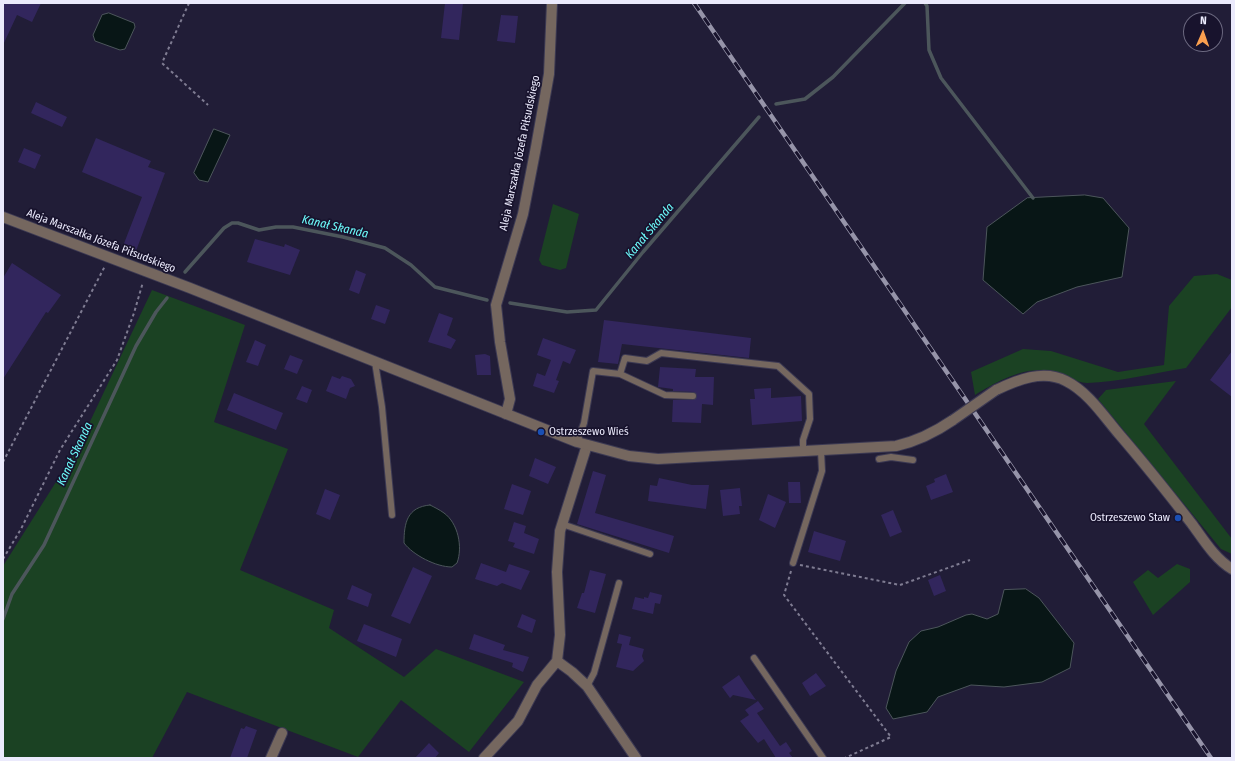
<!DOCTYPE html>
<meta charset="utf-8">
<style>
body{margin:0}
#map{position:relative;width:1235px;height:761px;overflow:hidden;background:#211d37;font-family:"Fira Sans Condensed",sans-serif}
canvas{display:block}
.frame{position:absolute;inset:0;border:4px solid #ebeafc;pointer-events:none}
.north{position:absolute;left:1183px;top:12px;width:40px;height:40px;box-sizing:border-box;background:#18132d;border:1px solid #6c6980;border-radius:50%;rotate:2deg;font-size:11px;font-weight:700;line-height:16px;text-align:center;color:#ebeafc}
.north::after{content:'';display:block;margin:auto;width:14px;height:18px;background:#fa9f4f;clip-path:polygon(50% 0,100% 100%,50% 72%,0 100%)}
</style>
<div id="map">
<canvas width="1235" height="761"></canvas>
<div class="frame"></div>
<div class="north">N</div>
</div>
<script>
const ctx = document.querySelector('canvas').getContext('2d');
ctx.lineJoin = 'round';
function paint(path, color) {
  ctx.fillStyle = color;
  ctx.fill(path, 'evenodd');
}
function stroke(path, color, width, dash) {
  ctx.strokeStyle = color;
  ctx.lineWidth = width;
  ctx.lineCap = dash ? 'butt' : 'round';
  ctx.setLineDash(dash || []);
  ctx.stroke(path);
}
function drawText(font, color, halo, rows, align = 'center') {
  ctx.font = font + ' "Fira Sans Condensed",sans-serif';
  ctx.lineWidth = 3.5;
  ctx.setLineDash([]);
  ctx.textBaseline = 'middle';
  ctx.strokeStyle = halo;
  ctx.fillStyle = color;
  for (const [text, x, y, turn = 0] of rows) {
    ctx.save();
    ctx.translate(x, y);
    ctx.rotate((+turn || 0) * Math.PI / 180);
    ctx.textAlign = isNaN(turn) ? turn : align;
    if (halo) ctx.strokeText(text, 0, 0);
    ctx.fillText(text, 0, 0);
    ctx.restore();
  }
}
paint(new Path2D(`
 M553,204L579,214L566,268L560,270L542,265L539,260Z
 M1217,274L1232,280V307L1186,368C1155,373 1118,382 1087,383C1076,383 1063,374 1052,372C1025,365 997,382 975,395L971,372L1023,349L1051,351L1118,372L1164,365L1169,306L1194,276Z
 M152,290L245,325L214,422L288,449L240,570L334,610L329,628L404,677L436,649L524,682L469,752L401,700L358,757L187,692L152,758H3V566L78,447Z
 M1176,381L1144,424L1232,539V554L1221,549L1098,399L1106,390Z
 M1177,564L1190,569V582L1153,615L1133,582L1148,570L1158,578Z`), '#1b4223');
const water = new Path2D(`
 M109,13L134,23L135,27L125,49L120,50L95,41L93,35L102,15Z
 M214,129L230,135L208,182L199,180L194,173Z
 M1085,195L1103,198L1129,228L1122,277L1077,287L1037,302L1023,314L983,280L987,227L1027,198Z
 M430,505C434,507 440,510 444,513C458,523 463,547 457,563L452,567C436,567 413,555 404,543C404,523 407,507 430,505Z
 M1026,589L1039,598L1074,643L1070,668L1042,682L1004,687L971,685L938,697L927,712L893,719L886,708L896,671L909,642L921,631L938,627L966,615L972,614L987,619L998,614L1004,590Z`);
paint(water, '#081616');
stroke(water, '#4c565b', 1);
stroke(new Path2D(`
 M925,3L927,6L929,50L941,78L1033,198
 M776,104L805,99L833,77L905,3
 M185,272L224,228L232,223H238L259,230L276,227H293L343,237L385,248L411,265L435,287L487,300
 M510,303L567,312L596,310L643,252L759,117
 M3,619L12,594L44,545L136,346L156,312L167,298`), '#4c565b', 3.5);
paint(new Path2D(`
 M3,3H41L32,22L17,15L3,45Z
 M445,3H463L459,40L441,38Z
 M501,15L518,16L515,43L497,41Z
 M36,102L67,117L62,127L31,113Z
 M96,138L151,161L148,167L165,173L136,251L123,246L142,197L82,172Z
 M24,148L41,155L35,169L18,162Z
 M255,239L284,247L285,244L300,250L290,275L247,262Z
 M12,263L61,295L48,313L46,312L3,379V278Z
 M356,270L366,274L359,294L349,290Z
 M376,305L390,310L385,324L371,319Z
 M439,313L453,318L447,335L456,340L451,349L428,342Z
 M604,320L751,338L749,358L622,344L618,364L598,362Z
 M543,338L576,350L570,364L563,361L556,380L559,381L554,393L533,386L537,373L545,376L551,360L537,355Z
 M255,340L266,345L258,366L246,362Z
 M1232,351V397L1210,380Z
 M485,354L490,356L491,375H477L475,355Z
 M290,355L303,360L297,374L284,369Z
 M660,367L696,369L695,377H714L713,405L702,404L701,423L672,422L673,400H693L697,396L694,392L673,391V389L658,387Z
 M332,376L340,379L342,376L351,379L355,386L350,388L346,399L326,391Z
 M302,386L312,390L307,403L296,399Z
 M771,388V398L801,396L802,421L752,425L750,399H755L754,389Z
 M234,393L283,413L276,430L227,410Z
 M535,458L556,467L548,484L529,476Z
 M593,471L606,475L595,513L674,536L669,553L577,524Z
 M946,474L953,492L931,500L926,486L935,482L934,479Z
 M659,478L692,485H709L706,509L648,501L650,485L657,486Z
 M788,482H800L801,503H789Z
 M512,484L531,491L523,515L504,509Z
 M740,488L742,506H739L740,514L723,516L720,490Z
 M325,489L340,495L330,520L316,514Z
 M768,494L786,502L775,528L759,520Z
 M893,510L902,532L890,537L881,515Z
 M514,522L526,526L524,533L539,539L534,554L513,547L515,543L508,541Z
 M814,531L846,541L840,561L808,552Z
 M481,563L506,572L509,564L530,571L521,590L502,583L497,586L475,579Z
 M413,567L432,576L410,624L391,616Z
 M590,570L606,574L595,613L577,608L582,593H584Z
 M940,575L946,591L934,596L928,580Z
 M352,585L372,594L368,607L347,599Z
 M650,592L662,595L660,604L655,603L653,614L632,609L635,597L644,599V597L648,598Z
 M522,614L536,620L532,633L517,627Z
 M364,624L402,639L396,657L357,641Z
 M474,634L505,645L503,650L529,657L523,672L512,667L513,663L469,649Z
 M619,634L631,637L629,645L644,649L642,656L644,661L633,671L616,667L622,644L617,643Z
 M816,673L826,686L810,696L802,683Z
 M739,675L744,683L756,700L733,695L730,698L722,687Z
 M758,701L764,709L757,713L780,746L786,742L792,751L789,753L793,758H776L764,739L758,743L740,721L749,715L745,710Z
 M246,726L257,730L247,758H230L241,728L244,729Z
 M429,743L439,753L435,758H415Z`), '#32265d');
const service = new Path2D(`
 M375,362L382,407L392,515
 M620,374L625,358L647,361L661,353L778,366L809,394L810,419L803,440V452
 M577,442L584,423L593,371L620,374L665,395L693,396
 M879,459L891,457L913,460
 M562,524L650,554
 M793,563L822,471L821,451
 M754,658L823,758
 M587,686L594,673L619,583`);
const minor = new Path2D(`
 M506,414L510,399L500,342L496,305L523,214L536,147L549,74L552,3
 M557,661L572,672L587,686L636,758
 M271,758L282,733
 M484,758L518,721L537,685L557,661L560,635L557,572L560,531L587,445`);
const tertiary = new Path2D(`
 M3,217L190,288L577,442L629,456L658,459L896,446C918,441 934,433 953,420
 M996,390C1017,380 1043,369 1066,381C1088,392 1103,415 1119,434C1144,463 1168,493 1192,524C1203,539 1215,559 1232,569`);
stroke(service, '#3d3a53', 8);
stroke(minor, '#3d3a53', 12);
stroke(tertiary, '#3d3a53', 12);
stroke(new Path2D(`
 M189,3L162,63L208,105
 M3,462L105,266
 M3,559L21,529L60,450L117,360L134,313L143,282
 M800,565L900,585L970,560
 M791,571L784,595L891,737L845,758`), '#7f7c92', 2, [3, 3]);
stroke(service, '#75675f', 6);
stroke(minor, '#75675f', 10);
stroke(tertiary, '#75675f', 10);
const rail = new Path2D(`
 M694,3L1211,758`);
stroke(rail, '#9694a9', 4.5);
stroke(rail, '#18132d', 3, [9]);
const tertiaryBridge = new Path2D(`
 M953,420L996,390`);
stroke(tertiaryBridge, '#3d3a53', 12, []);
stroke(tertiaryBridge, '#75675f', 10);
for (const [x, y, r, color] of [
 [541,432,4,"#1a4fb4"],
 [1178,518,4,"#1a4fb4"]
]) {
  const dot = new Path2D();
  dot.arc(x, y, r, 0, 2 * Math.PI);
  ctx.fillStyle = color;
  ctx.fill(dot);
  stroke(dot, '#18132d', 1.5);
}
drawText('11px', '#ebeafc', '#18132d', [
 ["Aleja Marszałka Józefa Piłsudskiego",520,153,-78],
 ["Aleja Marszałka Józefa Piłsudskiego",101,241,21]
]);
drawText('11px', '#ebeafc', '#18132d', [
 ["Ostrzeszewo Wieś",549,432],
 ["Ostrzeszewo Staw",1170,518,"right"]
], 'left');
drawText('italic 12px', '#6dfdfd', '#18132d', [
 ["Kanał Skanda",335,227,13],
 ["Kanał Skanda",650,231,-50],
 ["Kanał Skanda",75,454,-65]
]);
</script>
